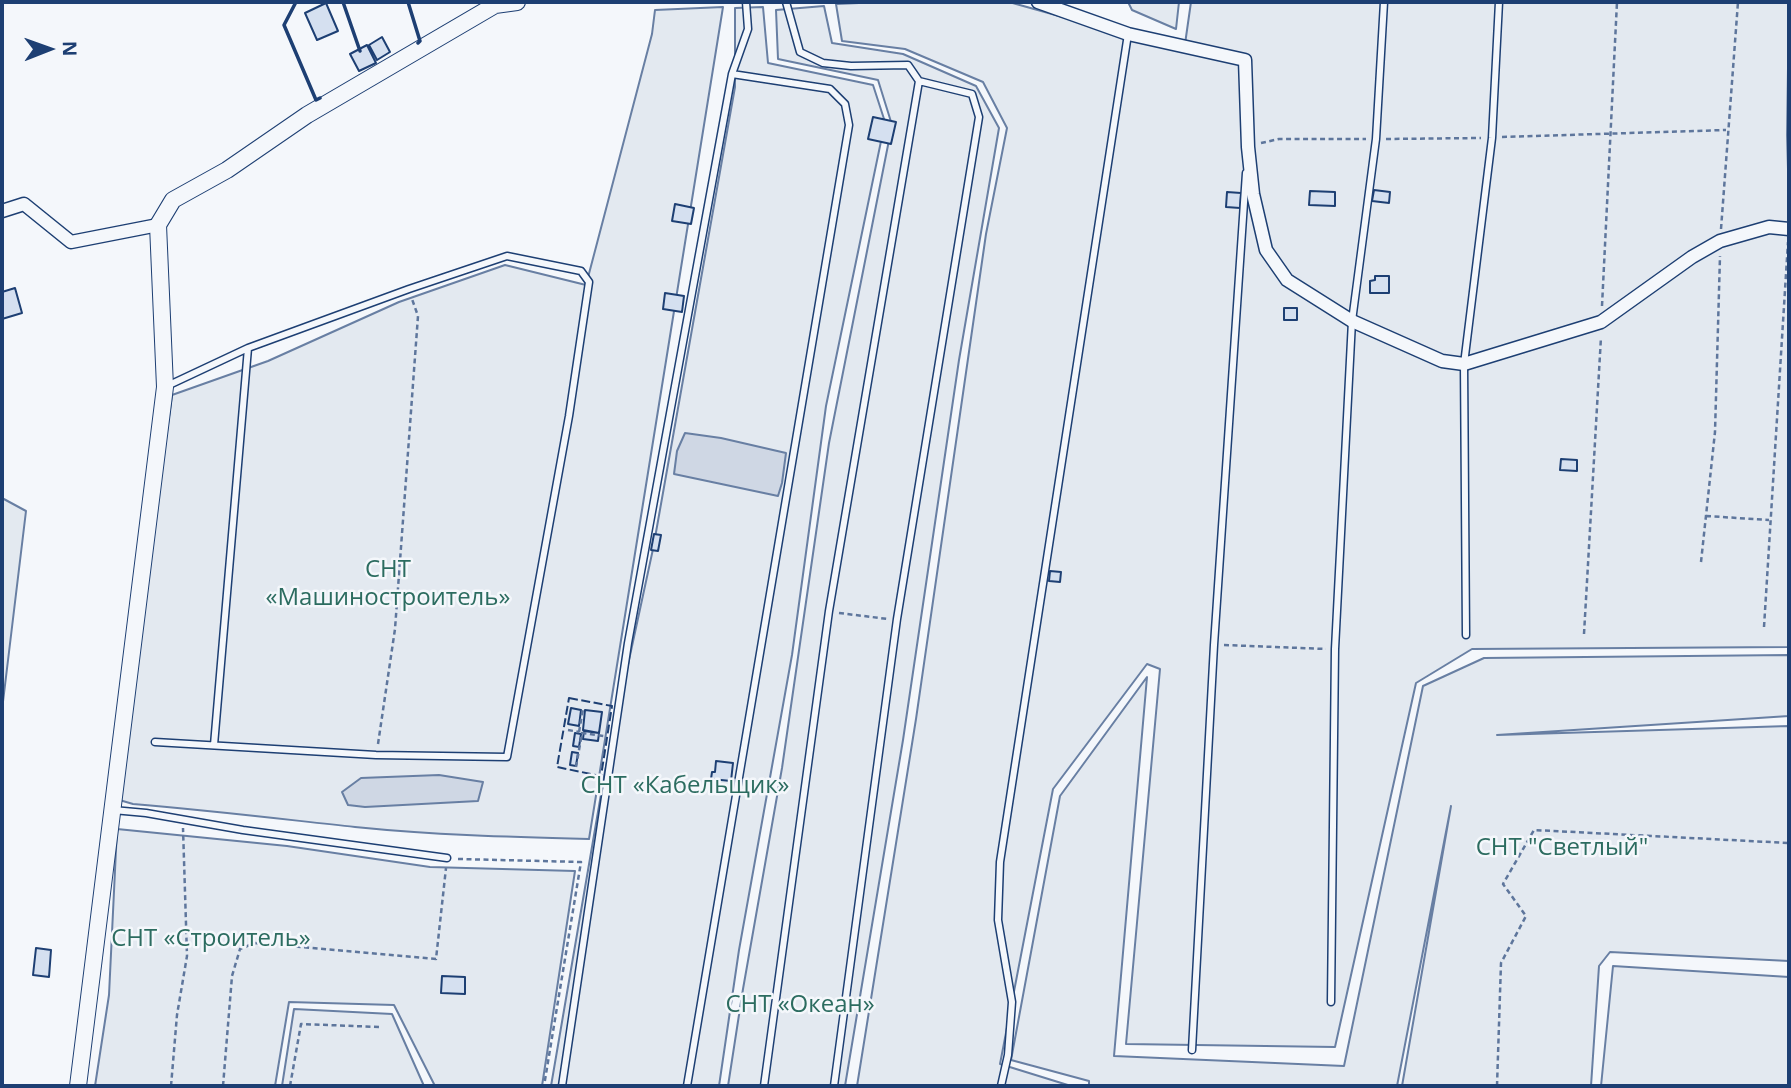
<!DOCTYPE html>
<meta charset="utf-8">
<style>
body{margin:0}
#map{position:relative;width:1791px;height:1088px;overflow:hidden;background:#f4f7fb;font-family:"Open Sans",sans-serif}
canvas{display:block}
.frame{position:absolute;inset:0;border:4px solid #1d3f73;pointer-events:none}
.north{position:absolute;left:14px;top:14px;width:70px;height:70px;-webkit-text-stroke:5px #f4f7fb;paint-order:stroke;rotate:89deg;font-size:19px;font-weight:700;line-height:28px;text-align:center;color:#1d3f73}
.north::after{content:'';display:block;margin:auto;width:24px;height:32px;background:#1d3f73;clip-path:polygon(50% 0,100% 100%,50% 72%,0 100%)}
</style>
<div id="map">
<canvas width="1791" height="1088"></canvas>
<div class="frame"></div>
<div class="north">N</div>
</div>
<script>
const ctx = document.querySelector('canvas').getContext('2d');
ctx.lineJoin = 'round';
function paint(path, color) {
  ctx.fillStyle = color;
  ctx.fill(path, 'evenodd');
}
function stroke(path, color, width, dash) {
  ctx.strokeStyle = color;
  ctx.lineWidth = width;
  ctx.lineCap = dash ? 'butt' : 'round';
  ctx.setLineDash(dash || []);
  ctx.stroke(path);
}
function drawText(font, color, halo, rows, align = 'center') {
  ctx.font = font + ' "Open Sans",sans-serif';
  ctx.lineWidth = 5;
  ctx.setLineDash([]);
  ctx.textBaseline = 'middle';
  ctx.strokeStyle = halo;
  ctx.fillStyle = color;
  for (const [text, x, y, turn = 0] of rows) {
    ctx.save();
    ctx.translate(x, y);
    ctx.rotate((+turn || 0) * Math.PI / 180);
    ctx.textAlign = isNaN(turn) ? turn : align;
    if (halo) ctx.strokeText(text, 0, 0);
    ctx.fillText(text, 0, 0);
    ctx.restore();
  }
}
const green = new Path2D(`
 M882,2H1009L1184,51L1191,2H1789L1787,135L1789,203V647L1472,649L1416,683L1335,1047L1126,1044L1160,669L1147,664L1053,789L1000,1064L1071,1086H857L916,719L986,234L1007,128L983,82L905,49L842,41L836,4Z
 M1128,2H1179L1176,29L1132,10Z
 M824,6L832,43L903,54L976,86L999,128L959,360L903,740L845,1086H728L743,989L782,768L829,443L892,125L878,80L778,59L776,10Z
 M723,7L589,839C511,837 433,835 355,827C281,819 207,810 133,804L116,799L172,395L268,361L399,302L505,265L586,285L652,34L655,10Z
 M763,7L768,63L873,85L885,122L826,406L792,655L739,950L719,1086H551L605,771L653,549L735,87V8Z
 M2,498L26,511L2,710Z
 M1789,655V716L1497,735L1789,726V961L1610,952L1599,966L1591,1086H1402L1451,806L1397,1086H1089V1081L1011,1060L1060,796L1147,677L1114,1056L1344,1066L1423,686L1484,658Z
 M117,829L287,846L430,867L575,871L542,1086H435L394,1005L289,1002L275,1086H95L109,995Z
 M1613,966L1789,977V1086H1601Z
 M294,1009L392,1014L424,1086H282Z`);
paint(green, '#e3e9f0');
stroke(green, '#687fa3', 2);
const water = new Path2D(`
 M685,433L721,438L786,453L782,483L778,496L674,474L677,451Z
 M439,775L483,782L478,801L365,807L348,805L342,792L361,778Z`);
paint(water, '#cfd7e4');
stroke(water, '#687fa3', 2);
const building = new Path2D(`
 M326,3L338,31L317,40L305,13Z
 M382,37L390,52L377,60L369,45Z
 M367,45L376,63L359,71L350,54Z
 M873,117L896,122L891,144L868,139Z
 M1374,190L1390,192L1389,203L1372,201Z
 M1310,191L1335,192V206L1309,205Z
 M1227,192L1241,193L1240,208L1226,207Z
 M675,204L694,208L691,224L672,221Z
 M1375,276H1389V293H1370V281L1375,280Z
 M15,288L22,313L2,319V292Z
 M665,293L684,296L682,312L663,309Z
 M1284,308H1297V320H1284Z
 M1561,459L1577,460V471L1560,470Z
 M654,534L661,535L658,551L651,550Z
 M1050,571L1061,572L1060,582L1049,581Z
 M571,708L581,710L579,726L568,724Z
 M585,710L602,712L599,733L583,730Z
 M584,731L599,733L598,741L583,739Z
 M575,733L581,734L579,747L573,746Z
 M572,752L578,753L576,766L570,765Z
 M716,761L733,763L731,781L711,779L712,772H715Z
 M36,948L51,950L49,977L33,975Z
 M442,976L465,977V994L441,993Z`);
paint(building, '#d5e0f0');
stroke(building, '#1d3f73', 2);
const service = new Path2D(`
 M1466,635L1464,364L1492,138L1499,2
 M155,742L376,755L507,757L569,416L589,282L581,271L507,256L409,289L248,348L167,386
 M214,745L248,348
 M113,810L146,813L243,830L447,858
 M1331,1002L1335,649L1352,321L1376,139L1384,2
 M1192,1050L1214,645L1246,173
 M562,1086L628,643L732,74L748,29L746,2
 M687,1086L849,125L845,104L830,89L732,74
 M764,1086L829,611L919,81L908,65L851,66L823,63L800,52L786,2
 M834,1086L897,619L979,117L972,94L919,81
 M1001,1086L1008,1055L1012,1002L998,920L1000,862L1128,34`);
const minor = new Path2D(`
 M1038,2L1128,34L1245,60L1248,147L1253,194L1266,250L1287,280L1352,321L1442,361L1464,364L1601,322L1692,257L1720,241L1769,227L1789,229
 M2,211L24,204L71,242L158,225`);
const tertiary = new Path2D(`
 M78,1086L165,387L158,225L173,200L227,170L307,115L495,5L517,2`);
stroke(service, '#1d3f73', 9);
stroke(minor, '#1d3f73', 15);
stroke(tertiary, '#1d3f73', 18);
stroke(new Path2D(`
 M1502,137L1726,130
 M1386,139L1481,138
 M1261,143L1279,139H1366
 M1721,229L1738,2
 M1602,306L1617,2
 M1706,516L1769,520
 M1701,562L1715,432L1720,256
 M839,613L888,619
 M1764,627L1788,242
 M1584,634L1601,337
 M1224,645L1326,649
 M568,730L579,732
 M579,732L583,709
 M378,744L395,629L418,316L412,299
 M576,767L582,733L604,736
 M458,859L581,862L544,1086
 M171,1086L177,1015L187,956L183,828
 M223,1086L232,976L240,949L255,943L436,959L446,868
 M290,1086L301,1024L379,1027
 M1497,1086L1501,963L1526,916L1503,884L1534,830L1789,843`), '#5e769c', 2.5, [5, 3.5]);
stroke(service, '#f4f7fb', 6);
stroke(minor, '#f4f7fb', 12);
stroke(tertiary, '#f4f7fb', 16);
stroke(new Path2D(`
 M569,698L612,706L601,776L557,767Z`), '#1d3f73', 2, [9, 3.5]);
stroke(new Path2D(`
 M296,2L284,25L316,100L320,98
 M343,2L360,51
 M408,2L420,41L418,43`), '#1d3f73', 3.5);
drawText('24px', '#2c6c60', '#f4f7fb', [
 ["СНТ",388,570],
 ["«Машиностроитель»",388,598],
 ["СНТ «Кабельщик»",685,786],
 ["СНТ \"Светлый\"",1562,848],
 ["СНТ «Строитель»",211,939],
 ["СНТ «Океан»",800,1005]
]);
</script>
